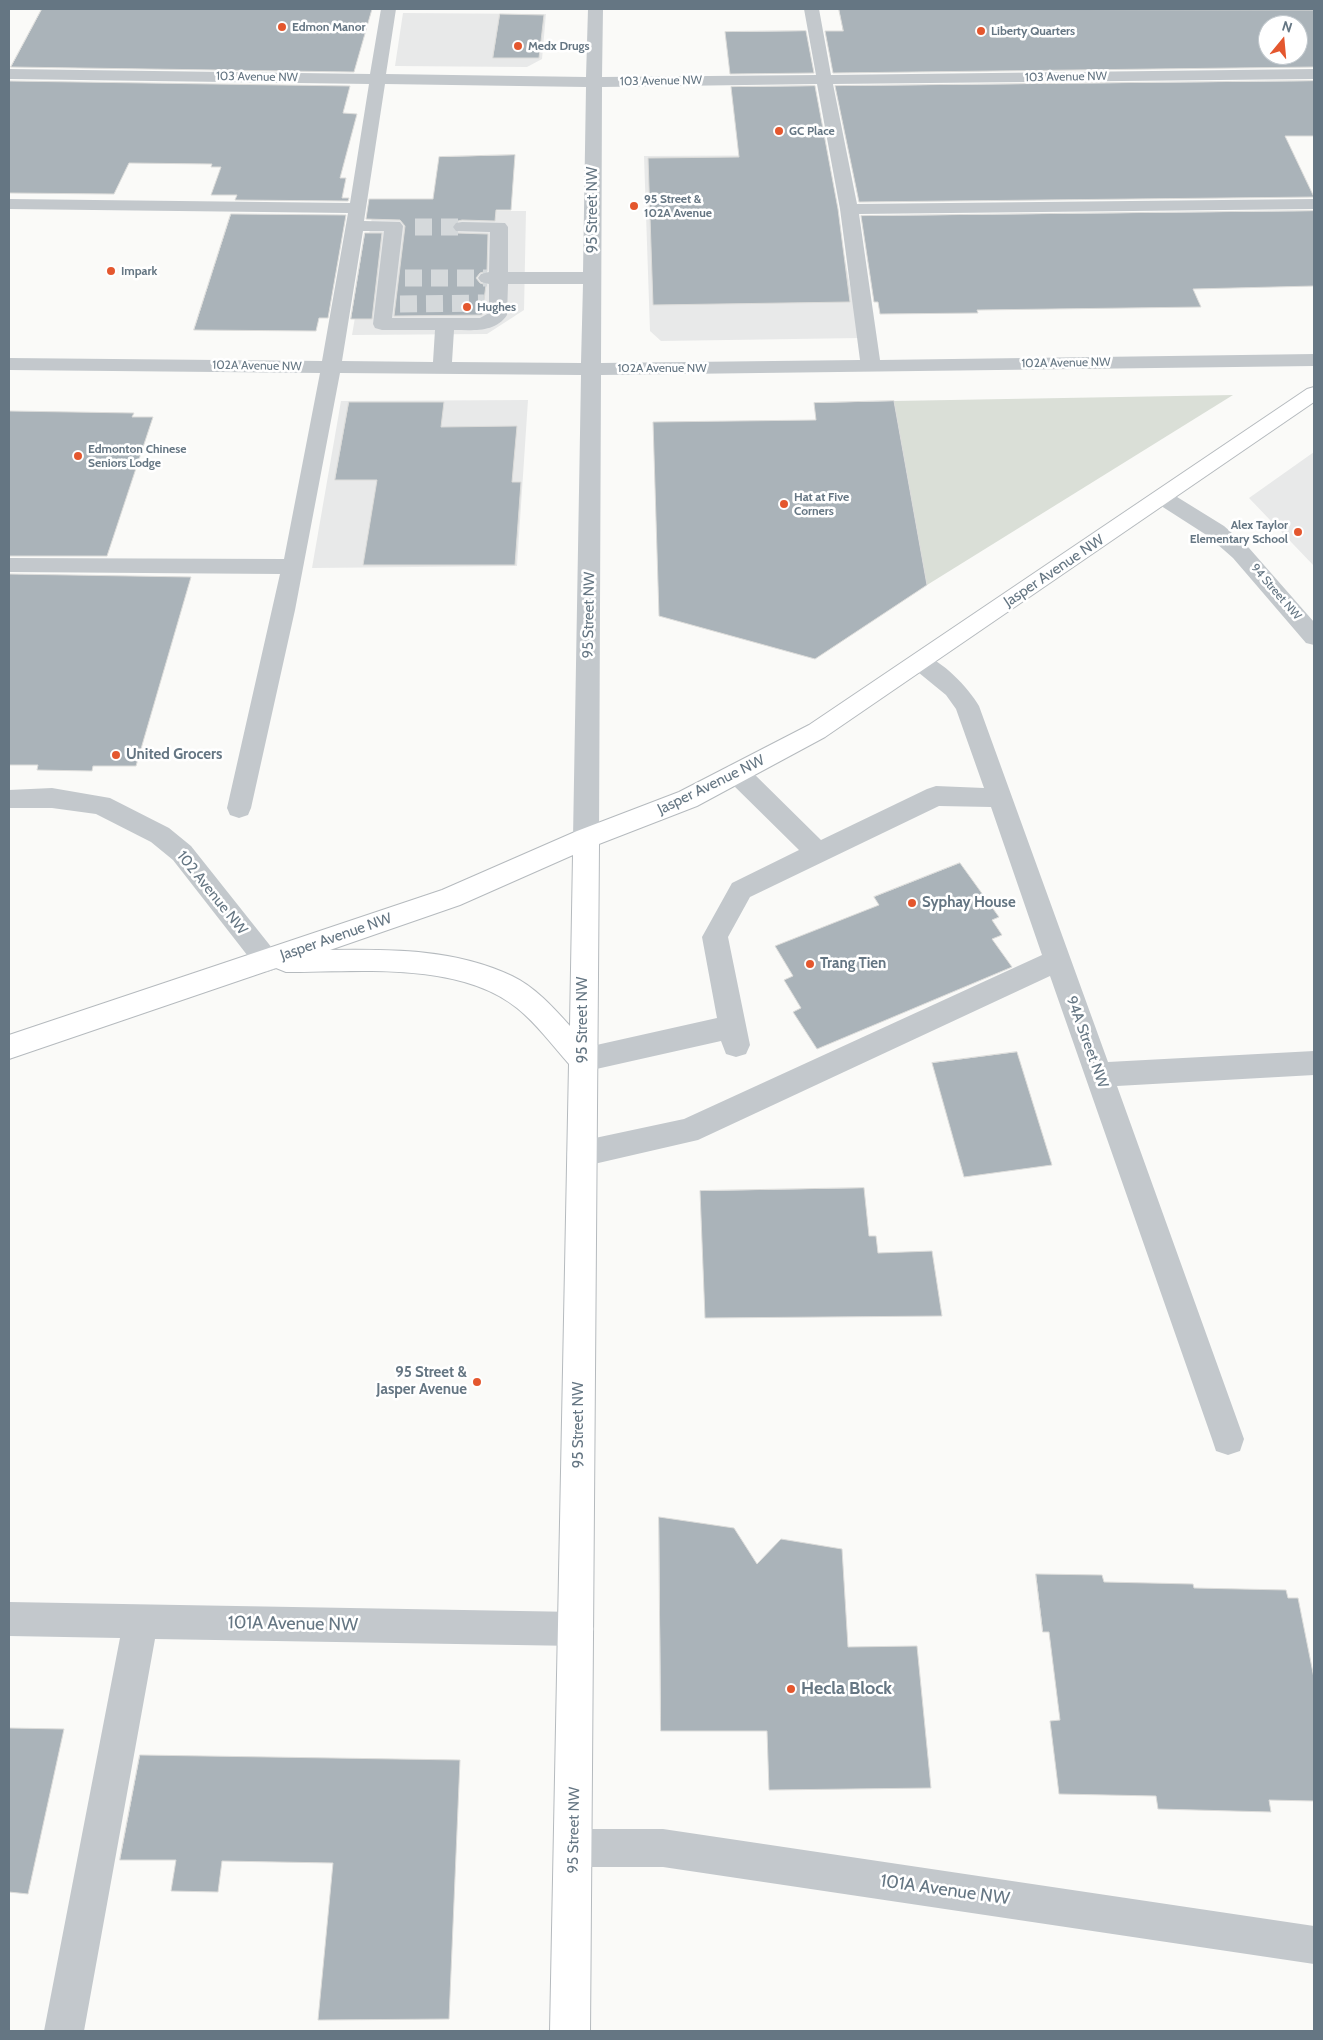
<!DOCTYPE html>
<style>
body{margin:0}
#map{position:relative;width:1323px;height:2040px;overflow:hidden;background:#fafaf8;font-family:Cabin,sans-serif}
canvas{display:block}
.frame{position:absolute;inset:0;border:10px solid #657683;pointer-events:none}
.north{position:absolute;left:1258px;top:15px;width:50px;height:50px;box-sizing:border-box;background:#fff;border:1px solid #c1c8cd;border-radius:50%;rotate:17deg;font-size:14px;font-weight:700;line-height:20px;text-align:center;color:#657683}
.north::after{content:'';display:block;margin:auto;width:18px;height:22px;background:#e4572e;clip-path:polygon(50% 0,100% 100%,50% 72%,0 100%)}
</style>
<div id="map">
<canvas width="1323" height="2040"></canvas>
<div class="frame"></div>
<div class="north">N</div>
</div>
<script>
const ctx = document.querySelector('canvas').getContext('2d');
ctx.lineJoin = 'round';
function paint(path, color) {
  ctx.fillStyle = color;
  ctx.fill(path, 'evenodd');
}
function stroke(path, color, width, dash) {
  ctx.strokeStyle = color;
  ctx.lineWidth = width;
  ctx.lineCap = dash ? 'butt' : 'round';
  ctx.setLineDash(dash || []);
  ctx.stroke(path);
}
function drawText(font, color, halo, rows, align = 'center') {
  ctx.font = font + ' Cabin,sans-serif';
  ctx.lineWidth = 5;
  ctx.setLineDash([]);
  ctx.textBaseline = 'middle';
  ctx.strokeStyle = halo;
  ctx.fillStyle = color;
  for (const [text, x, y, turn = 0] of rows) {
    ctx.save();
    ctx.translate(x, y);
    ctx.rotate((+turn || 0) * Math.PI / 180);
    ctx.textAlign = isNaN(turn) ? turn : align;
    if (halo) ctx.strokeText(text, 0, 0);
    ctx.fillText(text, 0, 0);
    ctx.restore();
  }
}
paint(new Path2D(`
 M403,13L546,14L542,59L527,67L395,66Z
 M825,155L860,338L661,341L650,331L644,156Z
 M373,211H526L524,310L487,334L352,335Z
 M528,400L517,566L312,568L341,401Z
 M1314,452V566L1249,498Z`), '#e8e9e9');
paint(new Path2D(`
 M1233,395L927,585L894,401Z`), '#dadfd7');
const building = new Path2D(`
 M42,9H372L354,72L11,67Z
 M839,9L1314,10V67L833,73L825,31H843ZM1268,25H1298V55H1268Z
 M500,14L544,15L539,58H493Z
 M806,31L814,73L730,74L725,32Z
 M9,81L350,86L343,113L357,114L340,178H346L342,198H349L348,201L235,200L237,195H211L221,167H211L212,164L129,163L114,194L9,193Z
 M1314,81V136H1285L1314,197L859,202L835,86Z
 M815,86L838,209L850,302L653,305L648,158L739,157L731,87Z
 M515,155L511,210H496L495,221L462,220L454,222L451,227L456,233L488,234L487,271L480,273L476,278L480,283L486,285L482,315L394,316L405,226L400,220L366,219L369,199H433L439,157Z
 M1314,211V286L1193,289L1201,307L977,310L978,313L880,314L878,302H874L861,216Z
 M231,214L346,215L328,318H319L316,331L194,330Z
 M365,233H382L372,319H351Z
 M894,401L927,585L815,659L659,616L653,422L816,420L814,403Z
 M349,402H444L441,427L517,426L512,482H521L515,565H363L377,480H335Z
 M9,411L134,413L132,417H153L107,556H9Z
 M9,574L191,577L136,766H93L92,771L37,770L38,765H9Z
 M960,863L999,917L992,920L1002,935L992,939L1012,967L817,1049L793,1012L801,1008L784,980L793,976L775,946L879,905L874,897Z
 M1017,1052L1052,1165L964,1177L932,1063Z
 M864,1188L869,1236H876L878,1253L932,1251L942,1316L705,1318L700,1191Z
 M659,1517L734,1528L757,1564L781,1539L842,1549L848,1647L917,1646L931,1788L769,1790L767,1731H661Z
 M1036,1574L1102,1575L1104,1582L1193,1584L1194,1588L1286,1590L1288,1598H1298L1314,1678V1801L1269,1800L1271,1812L1158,1809L1156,1796L1059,1794L1050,1721L1060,1720L1049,1632H1043Z
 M9,1728L64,1729L28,1894L9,1892Z
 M140,1755L460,1760L449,2019L318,2020L333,1863L222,1861L218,1892L171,1891L176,1860H120Z`);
paint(building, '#aab3b9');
stroke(building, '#dcdcda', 1);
stroke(new Path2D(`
 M415,227H462
 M405,278H487
 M400,304L484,303`), '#d5d9db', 17, [17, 9]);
const major = new Path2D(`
 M1314,387V402L825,737L697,806L599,844L590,2031H550L569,1064C552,1045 537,1024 517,1008C459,961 357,972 286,972L276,968L9,1059V1035L442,890L577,831L679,792L809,725L1307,389ZM573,855L570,1026C553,1007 535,987 512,976C456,949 391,949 330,950L460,905Z`);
stroke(major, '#b5babe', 2);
paint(new Path2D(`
 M381,9H396L386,74L586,77L588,9H603L602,77L816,75L804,9H819L831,75L1314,69V79L833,84L857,204L1314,199V209L859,214L880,360L1314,354V366L601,375L599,838L595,845L586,848L577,845L573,838L581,375L340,373L295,610L251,808L248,815L239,818L230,815L227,808L280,574L9,572V558L284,559L320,373L9,370V358L322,361L348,213L9,209V199L350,203L369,84L9,79V69L370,74ZM385,84L586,87L583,272H508V227L505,223L462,222L456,223L453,227L456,231L490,232L489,272L481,274L478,278L481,282L489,284V313L480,318H392L403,226L400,222L364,221ZM817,84L840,209L860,360L601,363L602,87ZM363,231H384L373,324L375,328L382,330H435L433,362L342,361ZM508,284H583L581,363L452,362L454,330C473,330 495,333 507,315Z
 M1162,490L1169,492L1224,526L1249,548L1314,622V645L1306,643L1233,558L1208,536L1155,502L1151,497L1155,492Z
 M921,654C942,660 968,687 979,706L1108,1062L1314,1051V1075L1117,1086L1244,1439L1240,1451L1228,1455L1216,1451L1212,1439L1050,976L698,1140L581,1167L571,1163L566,1154L571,1145L581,1141L684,1119L1042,955L991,807L939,806L750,897L728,937L750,1045L746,1054L736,1057L726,1054L721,1041L583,1072L573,1069L569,1060L573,1051L583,1048L717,1018L702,937L732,883L799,850L728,780L725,773L728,766L737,764L746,766L821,840L927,789L936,786L984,788L956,709L946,695L913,668L909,662L913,656Z
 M52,788L110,798L169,828L191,846L276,953L280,961L276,969L267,972L258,969L173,860L151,842L96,814L52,808H9V790Z
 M9,1602L577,1612L589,1617L594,1629L589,1641L577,1646L155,1639L84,2031H44L120,1638L9,1636Z
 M574,1829H663L1314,1926V1964L663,1867H574L561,1861L555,1848L561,1835Z`), '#c3c8cc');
paint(major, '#fff');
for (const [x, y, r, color] of [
 [282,27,5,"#e4572e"],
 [981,31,5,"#e4572e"],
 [518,46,5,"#e4572e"],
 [779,131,5,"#e4572e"],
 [634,206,5,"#e4572e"],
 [111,271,5,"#e4572e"],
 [467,307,5,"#e4572e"],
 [78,456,5,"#e4572e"],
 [784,504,5,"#e4572e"],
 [1298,532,5,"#e4572e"],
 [116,755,5,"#e4572e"],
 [912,903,5,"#e4572e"],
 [810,964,5,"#e4572e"],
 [477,1382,5,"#e4572e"],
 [791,1689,5,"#e4572e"]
]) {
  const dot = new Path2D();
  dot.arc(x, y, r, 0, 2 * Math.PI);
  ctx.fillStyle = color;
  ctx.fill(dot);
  stroke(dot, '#fff', 2);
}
drawText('bold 12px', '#657683', '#fff', [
 ["Edmon Manor",292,27],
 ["Liberty Quarters",991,31],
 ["Medx Drugs",528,46],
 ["GC Place",789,131],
 ["95 Street &",644,199],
 ["102A Avenue",644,213],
 ["Impark",121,271],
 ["Hughes",477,307],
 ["Edmonton Chinese",88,449],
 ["Seniors Lodge",88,463],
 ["Hat at Five",794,497],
 ["Corners",794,511],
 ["Alex Taylor",1288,525,"right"],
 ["Elementary School",1288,539,"right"]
], 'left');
drawText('12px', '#657683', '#fff', [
 ["103 Avenue NW",257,77,1],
 ["103 Avenue NW",1066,77,-1],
 ["103 Avenue NW",661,81,-1],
 ["102A Avenue NW",1066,363,-1],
 ["102A Avenue NW",257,366,1],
 ["102A Avenue NW",662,368],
 ["94 Street NW",1276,592,49]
]);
drawText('15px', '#657683', '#fff', [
 ["95 Street NW",593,210,-90],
 ["Jasper Avenue NW",1054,571,-34],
 ["95 Street NW",589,615,-89],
 ["Jasper Avenue NW",711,785,-26],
 ["102 Avenue NW",212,893,51],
 ["Jasper Avenue NW",336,937,-19],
 ["95 Street NW",583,1020,-90],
 ["94A Street NW",1087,1042,70],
 ["95 Street NW",579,1425,-90],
 ["95 Street NW",574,1830,-89]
]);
drawText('bold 15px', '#657683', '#fff', [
 ["United Grocers",126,755],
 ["Syphay House",922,903],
 ["Trang Tien",820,964],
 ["95 Street &",467,1373,"right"],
 ["Jasper Avenue",467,1390,"right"]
], 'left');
drawText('18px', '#657683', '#fff', [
 ["101A Avenue NW",293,1624,1],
 ["101A Avenue NW",945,1890,8]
]);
drawText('bold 18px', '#657683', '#fff', [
 ["Hecla Block",801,1689]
], 'left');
</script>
